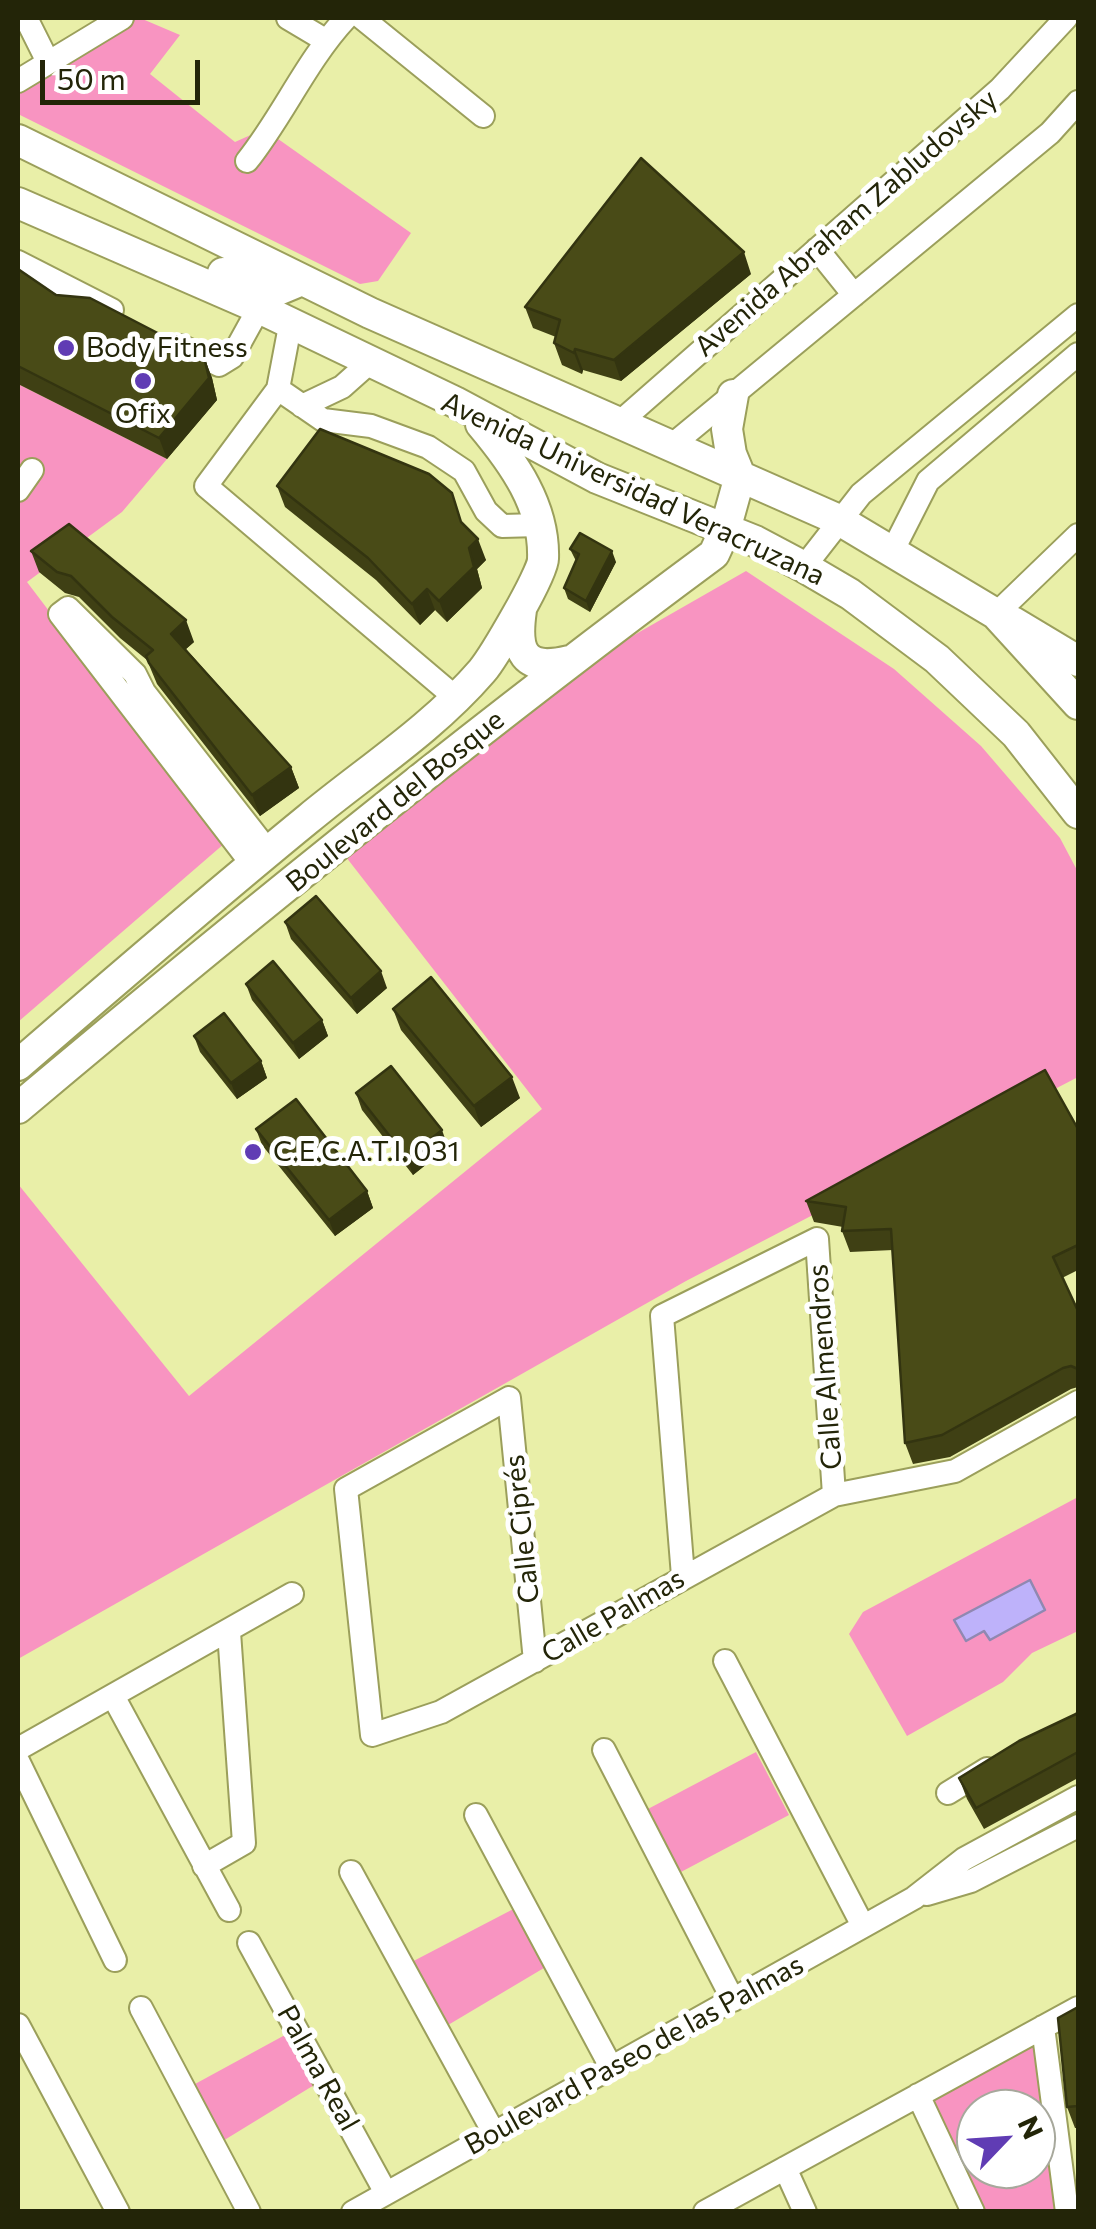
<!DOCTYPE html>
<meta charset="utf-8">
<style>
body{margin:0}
#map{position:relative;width:1096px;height:2229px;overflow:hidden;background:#e9efa8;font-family:Commissioner,sans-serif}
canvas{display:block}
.frame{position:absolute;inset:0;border:20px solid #232508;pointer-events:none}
.north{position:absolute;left:956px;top:2089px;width:100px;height:100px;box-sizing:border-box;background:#fff;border:2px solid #a7a89c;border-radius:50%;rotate:65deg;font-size:28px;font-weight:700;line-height:40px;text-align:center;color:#232508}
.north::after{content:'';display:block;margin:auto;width:35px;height:45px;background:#603cb4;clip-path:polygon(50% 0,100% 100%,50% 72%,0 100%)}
.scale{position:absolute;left:40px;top:60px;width:160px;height:45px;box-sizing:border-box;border:5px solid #232508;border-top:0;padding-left:12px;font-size:30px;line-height:35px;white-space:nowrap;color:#232508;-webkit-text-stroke:8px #fff;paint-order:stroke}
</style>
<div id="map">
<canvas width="1096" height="2229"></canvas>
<div class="frame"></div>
<div class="north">N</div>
<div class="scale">50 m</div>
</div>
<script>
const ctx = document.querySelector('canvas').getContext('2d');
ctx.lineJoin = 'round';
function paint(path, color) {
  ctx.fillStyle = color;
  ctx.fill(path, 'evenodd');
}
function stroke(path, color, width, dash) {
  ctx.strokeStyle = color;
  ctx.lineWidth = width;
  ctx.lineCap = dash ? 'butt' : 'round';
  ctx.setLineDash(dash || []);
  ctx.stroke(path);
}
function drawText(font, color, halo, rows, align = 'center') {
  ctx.font = font + ' Commissioner,sans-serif';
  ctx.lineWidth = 10;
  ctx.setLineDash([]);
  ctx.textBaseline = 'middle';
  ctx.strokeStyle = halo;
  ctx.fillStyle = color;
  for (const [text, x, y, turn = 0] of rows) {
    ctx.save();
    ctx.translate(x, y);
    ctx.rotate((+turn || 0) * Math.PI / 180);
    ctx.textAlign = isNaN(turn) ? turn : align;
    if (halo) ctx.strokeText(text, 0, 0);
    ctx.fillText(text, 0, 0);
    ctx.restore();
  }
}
paint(new Path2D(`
 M114,18H140L180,35L150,74L235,142L264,129L411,233L378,281L360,284L18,114V71Z
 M18,384L167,459L122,512L27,582L225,843L18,1022Z
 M746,571L894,669L981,746L1060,838L1078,872V1077L686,1281L18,1659V1184L189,1396L542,1109L346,857L601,654Z
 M1078,1497V1631L1032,1653L1003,1682L907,1736L849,1634L863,1612Z
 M756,1752L789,1815L679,1873L646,1810Z
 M523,1904L554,1962L438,2031L402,1967Z
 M1043,2027L1067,2211H973L918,2095ZM976,2109H1036V2169H976Z
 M296,2029L324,2079L213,2147L184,2090Z`), '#f894c1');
const water = new Path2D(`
 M1030,1580L1045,1610L990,1640L984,1631L966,1641L954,1620Z`);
paint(water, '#beb2fa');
stroke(water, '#9088b1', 2.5);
const minor = new Path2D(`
 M26,18L48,62
 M288,18L325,40
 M362,18L483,116
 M18,81L122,18
 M247,161C283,116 306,61 346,18
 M817,249L854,295
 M18,262L112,310
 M290,326L278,389L206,486L456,698
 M181,346L219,365L232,357L259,308
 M278,389L323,420L371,426L428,447L464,471L486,511L502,526L539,525
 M302,406L342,387L369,363
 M620,422L1000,89L1066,18
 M671,446L1050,133L1078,102
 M18,490L32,470
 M893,550L928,481L1078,354
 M804,567L861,494L1078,315
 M996,614L1078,535
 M252,864L60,614L68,608L135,674L144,692L268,851
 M683,1576L662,1316L817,1239L834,1495
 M535,1661L509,1398L346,1489L372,1735L441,1712L834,1495L955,1471L1078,1402
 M725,1661L863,1926
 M113,1696L229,1910
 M18,1749L292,1594
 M604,1750L733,2000
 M18,1761L115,1960
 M948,1793L987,1769
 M476,1815L611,2067
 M204,1866L244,1843L229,1632
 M351,1872L494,2133
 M927,1894L971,1881L1078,1826
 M249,1943L386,2193
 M141,2008L249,2212
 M18,2025L118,2212
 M1043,2027L1067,2212
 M918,2095L973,2212
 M785,2168L805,2212
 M353,2212L914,1898L964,1859L1078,1797
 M705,2212L1078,2008`);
const major = new Path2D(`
 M18,140L370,313L839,520L996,614L1078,704
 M18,203L259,308L455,402L597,478L755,541L804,567L850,594L937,659L1016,734L1078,813
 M223,273L278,290L302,280
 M521,610C515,652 523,672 569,661
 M1013,622L1078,661
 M18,1065C114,982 210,899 308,819C366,771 432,729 482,671C493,658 543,574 543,559C545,506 513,462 481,424
 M18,1108C245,917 476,730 714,554L725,530L740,476L731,454L727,429L733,395`);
stroke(minor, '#9b9f5b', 26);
stroke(major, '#9b9f5b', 34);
stroke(minor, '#fff', 22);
stroke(major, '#fff', 30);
paint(new Path2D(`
 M18,269L56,295L204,357L212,378L217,400L167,459L18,384Z
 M751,274L621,381L583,370L582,374L562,365L554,343L556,337L533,328L525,307Z
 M277,486L462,524L486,560L477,569L482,588L447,622L435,610L420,625L376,580L285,507Z
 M570,549L616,562L590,612L568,599L564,588L576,561Z
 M31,551L194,642L186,649L291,767L299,788L260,816L157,684L147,660L120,638L79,597L65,593L39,572Z
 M285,922L387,988L357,1014L291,939Z
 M246,984L322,1020L328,1036L299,1059L252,1000Z
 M393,1009L520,1098L481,1127L401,1030Z
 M194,1036L261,1061L267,1078L237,1099L200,1052Z
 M356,1093L448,1147L413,1175L362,1110Z
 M256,1129L367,1191L373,1208L335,1236L262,1145Z
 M1078,1129V1270L1062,1278L1078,1311V1387L1071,1389L950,1457L913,1464L905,1443L893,1250L850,1252L842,1231L843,1227L814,1222L806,1201Z
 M1078,1712V1778L984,1829L967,1799L959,1778Z
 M1078,2007V2128H1075L1067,2107Z`), '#3f4014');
paint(new Path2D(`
 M744,252L751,274L621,381L614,360Z
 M575,349L583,370L582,374L574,353Z
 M204,357L212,378L217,400L167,459L159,438Z
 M478,539L486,560L477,569L482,588L447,622L439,601L469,548Z
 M612,551L616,562L590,612L586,601Z
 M427,589L435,610L420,625L412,604Z
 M186,620L194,642L179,655L171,634Z
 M291,767L299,788L260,816L252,795Z
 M381,971L387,988L357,1014L351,998Z
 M322,1020L328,1036L299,1059L293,1043Z
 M261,1061L267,1078L237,1099L231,1083Z
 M512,1077L520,1098L481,1127L474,1106Z
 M442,1130L448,1147L413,1175L407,1158Z
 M367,1191L373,1208L335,1236L329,1220Z`), '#333410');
const building = new Path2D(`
 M641,158L744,252L614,360L575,349L574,353L554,343L560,320L525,307Z
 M18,269L56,295L90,298L204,357L209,378L159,438L18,366Z
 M320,429L429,474L452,493L461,522L478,539L469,548L474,567L439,601L427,589L412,604L368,558L277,486Z
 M69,524L186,620L171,634L291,767L252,795L149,663L146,656L153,650L112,617L71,576L57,572L31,551Z
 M580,533L612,551L586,601L564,588L579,554L570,549Z
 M316,896L381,971L351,998L285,922Z
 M273,961L322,1020L293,1043L246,984Z
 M431,977L512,1077L474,1106L393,1009Z
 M224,1013L261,1061L231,1083L194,1036Z
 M391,1066L442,1130L407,1158L356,1093Z
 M1045,1070L1078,1129V1245L1053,1257L1078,1311V1369L1071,1366L1063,1368L942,1435L905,1443L891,1229L842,1231L846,1207L806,1201Z
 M296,1099L367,1191L329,1220L256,1129Z
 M1078,1712V1752L976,1808L959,1778L1019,1741L1076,1714Z
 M1078,2007V2106L1067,2107L1058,2018Z`);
paint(building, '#494b17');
stroke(building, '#333410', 2.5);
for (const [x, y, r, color] of [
 [66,348,10,"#603cb4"],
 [143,381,10,"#603cb4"],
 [253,1152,10,"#603cb4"]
]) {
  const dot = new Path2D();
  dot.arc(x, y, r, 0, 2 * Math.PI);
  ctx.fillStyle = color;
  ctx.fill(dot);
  stroke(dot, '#fff', 4);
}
drawText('28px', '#232508', '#fff', [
 ["Avenida Abraham Zabludovsky",846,223,-41],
 ["Avenida Universidad Veracruzana",633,489,25],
 ["Boulevard del Bosque",395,801,-39],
 ["Calle Almendros",825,1367,-94],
 ["Calle Ciprés",522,1529,-96],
 ["Calle Palmas",613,1616,-30],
 ["Boulevard Paseo de las Palmas",634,2055,-29],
 ["Palma Real",318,2068,61]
]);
drawText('28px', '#232508', '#fff', [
 ["Body Fitness",86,348],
 ["Ofix",143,414,"center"],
 ["C.E.C.A.T.I. 031",273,1152]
], 'left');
</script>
